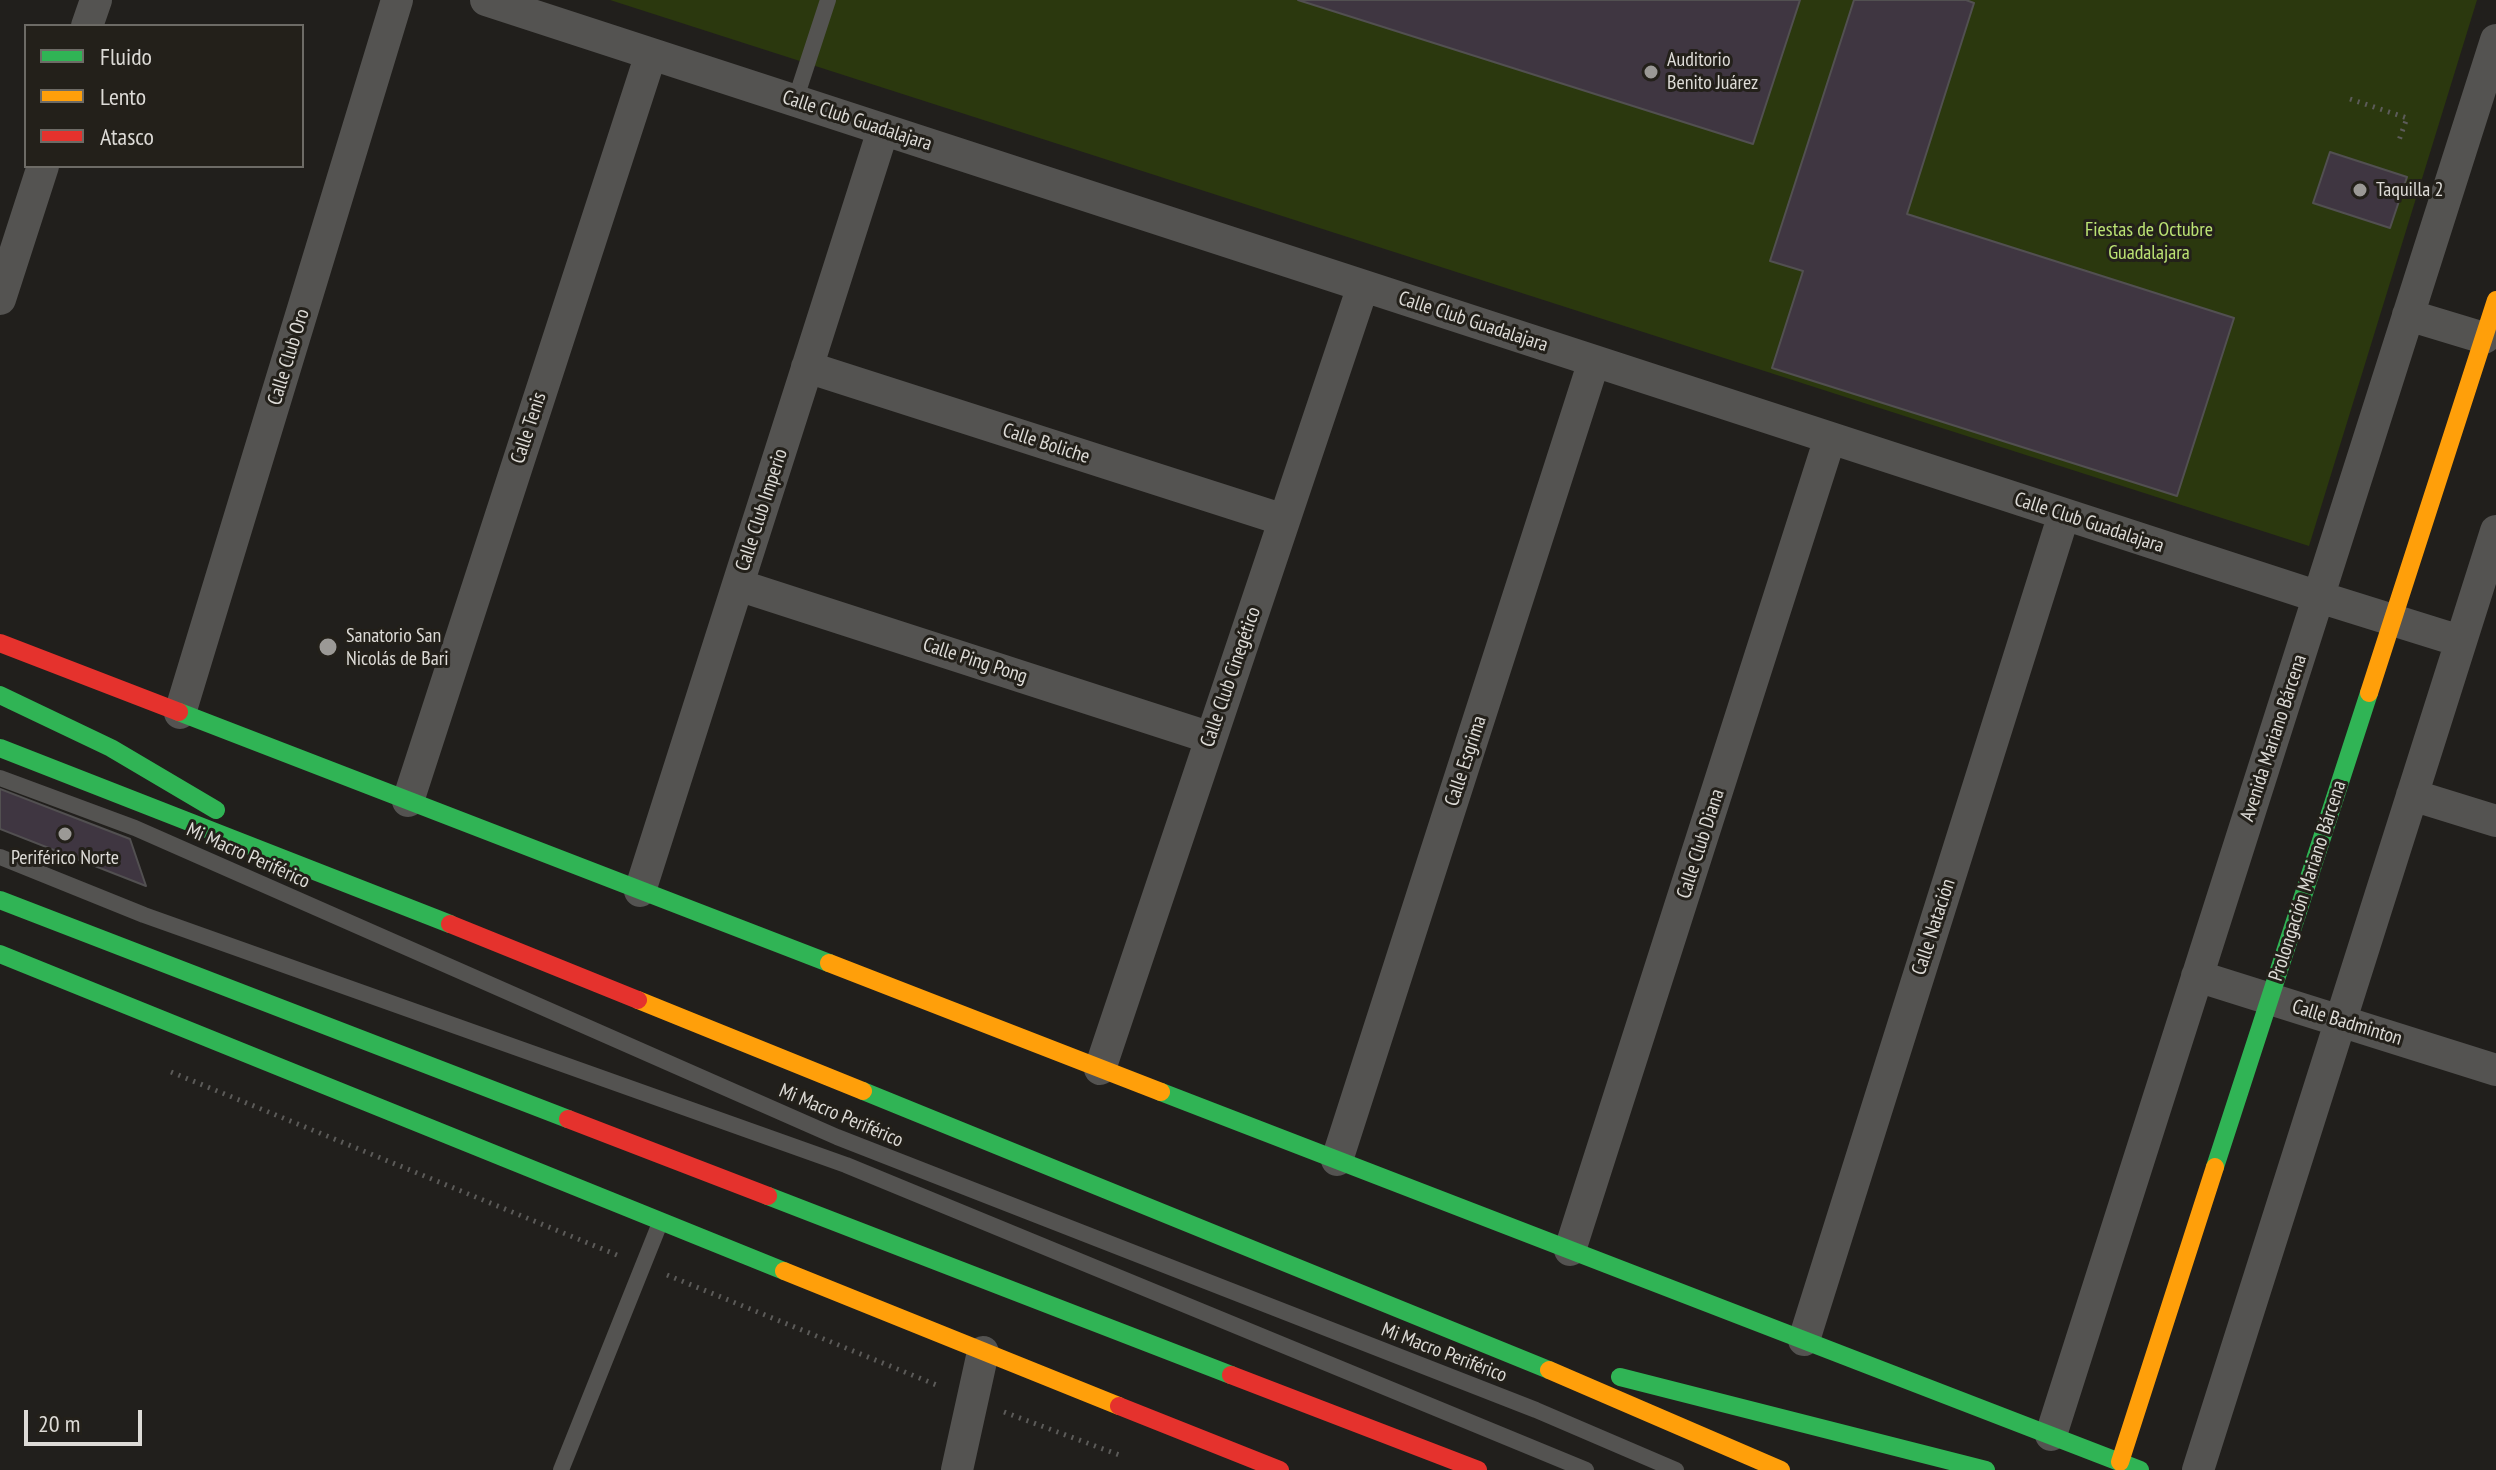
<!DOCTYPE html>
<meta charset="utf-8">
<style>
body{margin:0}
#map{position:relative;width:2496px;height:1470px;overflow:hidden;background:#211f1c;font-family:"PT Sans Narrow",sans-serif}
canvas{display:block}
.legend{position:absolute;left:24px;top:24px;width:280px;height:144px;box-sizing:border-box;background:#23201a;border:2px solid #6d6b66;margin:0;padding:10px 14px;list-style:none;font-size:24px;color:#dddbd7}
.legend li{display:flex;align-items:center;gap:16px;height:40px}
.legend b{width:40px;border:2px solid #6d6b66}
.scale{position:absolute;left:24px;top:1410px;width:118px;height:36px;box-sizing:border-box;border:4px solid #dddbd7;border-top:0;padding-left:10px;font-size:24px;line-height:28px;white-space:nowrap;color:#dddbd7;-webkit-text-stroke:6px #23201a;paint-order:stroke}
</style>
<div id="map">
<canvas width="2496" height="1470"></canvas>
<ul class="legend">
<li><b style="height:10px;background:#30b455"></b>Fluido</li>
<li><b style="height:10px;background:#ff9f0a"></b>Lento</li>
<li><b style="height:10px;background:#e5322d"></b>Atasco</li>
</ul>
<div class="scale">20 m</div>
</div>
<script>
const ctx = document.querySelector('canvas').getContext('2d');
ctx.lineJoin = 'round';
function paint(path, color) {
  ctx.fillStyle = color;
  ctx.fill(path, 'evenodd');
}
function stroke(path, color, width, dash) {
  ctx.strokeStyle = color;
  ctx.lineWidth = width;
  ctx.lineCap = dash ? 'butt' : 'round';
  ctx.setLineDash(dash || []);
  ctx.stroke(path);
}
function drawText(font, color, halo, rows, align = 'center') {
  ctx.font = font + ' "PT Sans Narrow",sans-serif';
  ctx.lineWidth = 6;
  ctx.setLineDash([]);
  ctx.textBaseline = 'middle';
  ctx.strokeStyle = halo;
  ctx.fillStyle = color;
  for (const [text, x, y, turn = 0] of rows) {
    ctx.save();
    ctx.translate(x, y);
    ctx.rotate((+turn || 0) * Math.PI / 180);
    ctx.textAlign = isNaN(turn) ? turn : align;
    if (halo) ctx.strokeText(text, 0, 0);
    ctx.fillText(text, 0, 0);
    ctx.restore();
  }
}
paint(new Path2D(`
 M610,0H2477L2309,546Z`), '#2b380e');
const building = new Path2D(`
 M1298,0H1800L1753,144Z
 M1854,0H1966L1974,3L1907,214L2234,318L2177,496L1772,368L1803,271L1770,261Z
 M2330,152L2407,177L2390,228L2313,203Z
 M0,789L130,839L146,886L0,829Z`);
paint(building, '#3f3641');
stroke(building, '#525051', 2);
stroke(new Path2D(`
 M2350,99L2407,118L2398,143
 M171,1072L617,1255
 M667,1275L939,1386
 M1004,1412L1122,1456`), '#5c5b59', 5, [2, 6]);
stroke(new Path2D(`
 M795,101L828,0
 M0,778L135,828L837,1137L1536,1410L1676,1470
 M0,857L144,915L846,1165L1586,1470
 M561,1470L660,1223`), '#545351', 16);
stroke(new Path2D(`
 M486,0L2319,597L2460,641
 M87,26L96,0
 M0,299L43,166
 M2408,315L2484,338L2496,329
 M807,367L1284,520
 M738,585L1211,738
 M180,713L397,0
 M2412,795L2496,821
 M408,801L651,54
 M640,891L883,130
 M2197,976L2496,1070
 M1100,1069L1363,286
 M1337,1160L1594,361
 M1570,1250L1830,438
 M1804,1340L2064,514
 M2051,1435L2496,40
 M957,1470L983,1352
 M2198,1470L2496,531`), '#545351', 32);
stroke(new Path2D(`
 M0,695L111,748L216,810
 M179,712L829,963
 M0,748L450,924
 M0,900L568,1119
 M0,954L784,1271
 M863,1091L1549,1370
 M1161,1092L2140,1470
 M2215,1167L2369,693
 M768,1196L1231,1375
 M1620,1377L1986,1470`), '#30b455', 18);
stroke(new Path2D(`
 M2369,693L2496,300
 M829,963L1161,1092
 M638,1000L863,1091
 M784,1271L1119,1406
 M1549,1370L1781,1470
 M2120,1462L2215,1167`), '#ff9f0a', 18);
stroke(new Path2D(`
 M0,643L179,712
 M450,924L638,1000
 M568,1119L768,1196
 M1231,1375L1478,1470
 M1119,1406L1280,1470`), '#e5322d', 18);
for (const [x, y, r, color] of [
 [1651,72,8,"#9b9996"],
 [2360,190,8,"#9b9996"],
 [328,647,10,"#9b9996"],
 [65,834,8,"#9b9996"]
]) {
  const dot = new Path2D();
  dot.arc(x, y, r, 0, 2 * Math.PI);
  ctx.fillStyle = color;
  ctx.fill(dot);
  stroke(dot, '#23201a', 3);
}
drawText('20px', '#dddbd7', '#23201a', [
 ["Auditorio",1667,60],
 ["Benito Juárez",1667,83],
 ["Taquilla 2",2376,190],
 ["Sanatorio San",346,636],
 ["Nicolás de Bari",346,659],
 ["Periférico Norte",65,858,"center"]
], 'left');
drawText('20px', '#dddbd7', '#23201a', [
 ["Calle Club Guadalajara",857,121,18],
 ["Calle Club Guadalajara",1473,322,18],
 ["Calle Club Oro",289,357,-73],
 ["Calle Tenis",529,428,-72],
 ["Calle Boliche",1046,444,18],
 ["Calle Club Imperio",762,510,-72],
 ["Calle Club Guadalajara",2089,523,18],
 ["Calle Ping Pong",975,661,18],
 ["Calle Club Cinegético",1231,677,-71],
 ["Avenida Mariano Bárcena",2274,738,-72],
 ["Calle Esgrima",1466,761,-72],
 ["Calle Club Diana",1701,844,-72],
 ["Mi Macro Periférico",248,856,24],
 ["Prolongación Mariano Bárcena",2308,881,-72],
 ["Calle Natación",1934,927,-72],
 ["Calle Badminton",2347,1023,17],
 ["Mi Macro Periférico",841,1116,23],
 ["Mi Macro Periférico",1444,1353,21]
]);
drawText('20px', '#bbe274', '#23201a', [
 ["Fiestas de Octubre",2149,230],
 ["Guadalajara",2149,253]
]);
</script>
